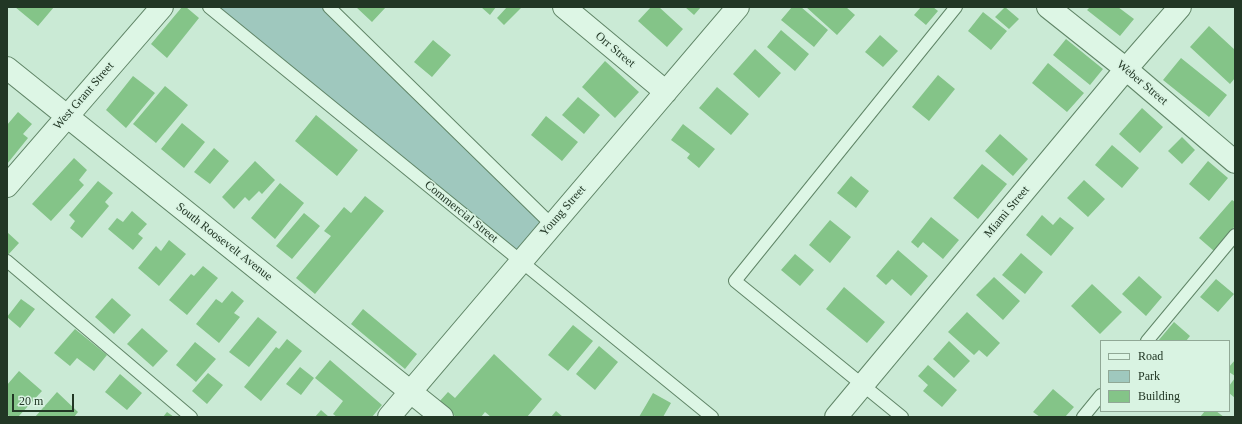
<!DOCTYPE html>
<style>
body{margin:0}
#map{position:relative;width:1242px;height:424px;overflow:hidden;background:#caead5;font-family:"Times New Roman",serif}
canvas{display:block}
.frame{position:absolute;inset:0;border:8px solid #223725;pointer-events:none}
.legend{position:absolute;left:1100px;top:340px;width:130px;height:72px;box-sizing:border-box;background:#d9f3e2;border:1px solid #90a896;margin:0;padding:5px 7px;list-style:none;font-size:12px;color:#223725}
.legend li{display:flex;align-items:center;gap:8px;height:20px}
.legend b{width:20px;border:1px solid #90a896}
.scale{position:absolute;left:12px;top:394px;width:62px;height:18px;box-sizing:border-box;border:2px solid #223725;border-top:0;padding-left:5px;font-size:12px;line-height:14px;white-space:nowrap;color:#223725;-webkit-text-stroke:3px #d9f3e2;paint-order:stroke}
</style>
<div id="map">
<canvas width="1242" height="424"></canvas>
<div class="frame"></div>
<ul class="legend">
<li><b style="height:5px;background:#ddf6e5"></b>Road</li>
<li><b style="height:11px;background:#9fc8be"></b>Park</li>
<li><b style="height:11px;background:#84c488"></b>Building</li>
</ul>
<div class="scale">20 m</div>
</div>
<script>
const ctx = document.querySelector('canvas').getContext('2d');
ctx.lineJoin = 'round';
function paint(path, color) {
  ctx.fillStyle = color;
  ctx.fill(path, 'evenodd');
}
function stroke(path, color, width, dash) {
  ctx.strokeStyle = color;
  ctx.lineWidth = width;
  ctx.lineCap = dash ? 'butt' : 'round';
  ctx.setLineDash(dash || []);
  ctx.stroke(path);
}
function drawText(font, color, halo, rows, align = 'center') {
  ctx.font = font + ' "Times New Roman",serif';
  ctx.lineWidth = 3;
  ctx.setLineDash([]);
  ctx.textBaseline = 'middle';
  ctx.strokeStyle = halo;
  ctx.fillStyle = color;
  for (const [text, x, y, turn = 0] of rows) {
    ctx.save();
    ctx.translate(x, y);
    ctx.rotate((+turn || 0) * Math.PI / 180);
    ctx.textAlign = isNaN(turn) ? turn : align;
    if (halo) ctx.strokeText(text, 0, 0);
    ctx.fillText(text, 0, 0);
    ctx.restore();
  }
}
paint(new Path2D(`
 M209,7H329L552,225L521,261Z`), '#9fc8be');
paint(new Path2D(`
 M15,7H54L38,26Z
 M182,7H186L199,18L167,58L151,44Z
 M356,7H386L372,22Z
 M481,7H496L490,15Z
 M507,7H522L504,25L497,18Z
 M651,7H659L683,29L667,47L638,21Z
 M685,7H701L694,15Z
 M792,7H801L828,30L814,47L781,20Z
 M806,7H846L855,15L837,35Z
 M921,7H933L938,11L926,25L914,15Z
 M1005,7L1019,19L1009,29L995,17Z
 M1090,7H1118L1134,19L1120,36L1087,10Z
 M983,12L1007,31L991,50L968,31Z
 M1209,26L1235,50V78L1230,84L1190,47Z
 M781,30L809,54L795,71L767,47Z
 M880,35L898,51L883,67L865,52Z
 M1066,39L1103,69L1090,85L1053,55Z
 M433,40L451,55L432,77L414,62Z
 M755,49L781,73L759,98L733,74Z
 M1181,58L1227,95L1209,117L1163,80Z
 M605,61L639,92L615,118L582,87Z
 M1048,63L1084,93L1067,112L1032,83Z
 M938,75L955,89L929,121L912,107Z
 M133,76L155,93L126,128L106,110Z
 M165,86L188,105L156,143L133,124Z
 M717,87L749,114L731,135L699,108Z
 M578,97L600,115L584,134L562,115Z
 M1142,108L1163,127L1140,153L1119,134Z
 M18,112L32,124L23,134L28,138L7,164V125Z
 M316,115L358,150L337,176L295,141Z
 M546,116L578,142L562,161L531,135Z
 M182,123L205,142L184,168L161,149Z
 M683,124L715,149L699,168L687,158L690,154L671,140Z
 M1000,134L1028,159L1013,176L985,151Z
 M1182,137L1195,150L1182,164L1168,151Z
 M1112,145L1139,168L1122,188L1095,165Z
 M214,148L229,161L210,184L194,172Z
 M74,158L87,170L79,180L84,185L51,221L32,204Z
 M255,161L275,180L262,194L259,191L249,201L245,197L234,209L222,197Z
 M1208,161L1228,178L1209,201L1189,184Z
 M982,164L1007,184L978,219L953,198Z
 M851,176L869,191L856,208L837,193Z
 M1084,180L1105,199L1088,217L1067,198Z
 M98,181L113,193L105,202L109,206L82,238L70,228L75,221L69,215Z
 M280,183L304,203L275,239L251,218Z
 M365,196L384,211L315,294L296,278L331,236L324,231L344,207L351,213Z
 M1232,200L1235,202V226L1214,251L1199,238Z
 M132,211L147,224L138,234L143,238L133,250L108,229L117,218L123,222Z
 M304,213L320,226L292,259L276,246Z
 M1042,215L1053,225L1060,217L1074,228L1051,256L1026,235Z
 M931,217L959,240L943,259L923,242L918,248L911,242Z
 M830,220L851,237L830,263L809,245Z
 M7,232L19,243L7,256Z
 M169,240L186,254L159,286L138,268L156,246L161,251Z
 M898,250L928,276L911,296L892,279L886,285L876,276Z
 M1021,253L1043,272L1025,294L1002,275Z
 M795,254L814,270L800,286L781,270Z
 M203,266L218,278L187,315L169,300L191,274L194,276Z
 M1139,276L1162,297L1146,316L1122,294Z
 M994,277L1020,301L1003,320L976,295Z
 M1216,279L1234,294L1218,312L1200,297Z
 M1092,284L1122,312L1100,334L1071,306Z
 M844,287L885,322L867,343L826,309Z
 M232,291L244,301L234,313L240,317L219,343L196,324L216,299L222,303Z
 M112,298L131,315L114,334L95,317Z
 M21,299L35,309L20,328L7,317Z
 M363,309L417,354L405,369L351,324Z
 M967,312L1000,343L987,357L979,350L974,355L948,332Z
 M258,317L277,332L249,367L229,352Z
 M1174,322L1190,336L1186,341H1158Z
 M573,325L593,341L568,371L548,355Z
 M142,328L168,351L153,367L127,344Z
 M75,329L107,355L94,371L77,358L70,366L54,353Z
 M287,339L302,351L261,401L244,387L276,347L279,349Z
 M949,341L970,361L954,378L933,359Z
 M195,342L216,359L196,382L176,365Z
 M599,346L618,362L595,390L576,374Z
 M494,354L542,399L527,417H491L485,412L481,417H456L439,402L448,392L455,398Z
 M330,360L382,405L372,417H337L333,414L343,401L315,378Z
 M1235,360V376L1229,372V367Z
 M928,365L957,390L942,407L923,391L928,385L918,376Z
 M300,367L314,378L301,395L286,384Z
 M19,371L42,391L18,417H10L7,414V385Z
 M208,373L223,385L207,404L192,391Z
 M120,374L142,393L127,410L105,392Z
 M1235,378V398L1229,393V386Z
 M1053,389L1074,407L1065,417H1040L1033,412Z
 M57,392L78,412L74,417H35Z
 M653,393L671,403L663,417H639Z
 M321,410L329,417H315Z
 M556,411L563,417H551Z
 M1205,411H1216L1224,417H1200Z
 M167,412L174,417H163Z`), '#84c488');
const service = new Path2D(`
 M209,7L712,417
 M329,7L552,225
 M7,261L191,417
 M1147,341L1235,235
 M902,417L735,281L956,7
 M1083,417L1101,395`);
const minor = new Path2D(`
 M564,7L666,92
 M1048,7L1126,69L1235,162
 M7,68L442,417
 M7,186L162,7
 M389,417L738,7
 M836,417L1126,69L1180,7`);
stroke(service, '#608567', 14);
stroke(minor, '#608567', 24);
stroke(service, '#ddf6e5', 12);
stroke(minor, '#ddf6e5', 22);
drawText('12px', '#223725', '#d9f3e2', [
 ["Orr Street",615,50,40],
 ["Weber Street",1142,83,40],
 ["West Grant Street",84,96,-49],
 ["Young Street",563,211,-49],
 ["Commercial Street",461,212,39],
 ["Miami Street",1007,212,-50],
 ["South Roosevelt Avenue",224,242,38]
]);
</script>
